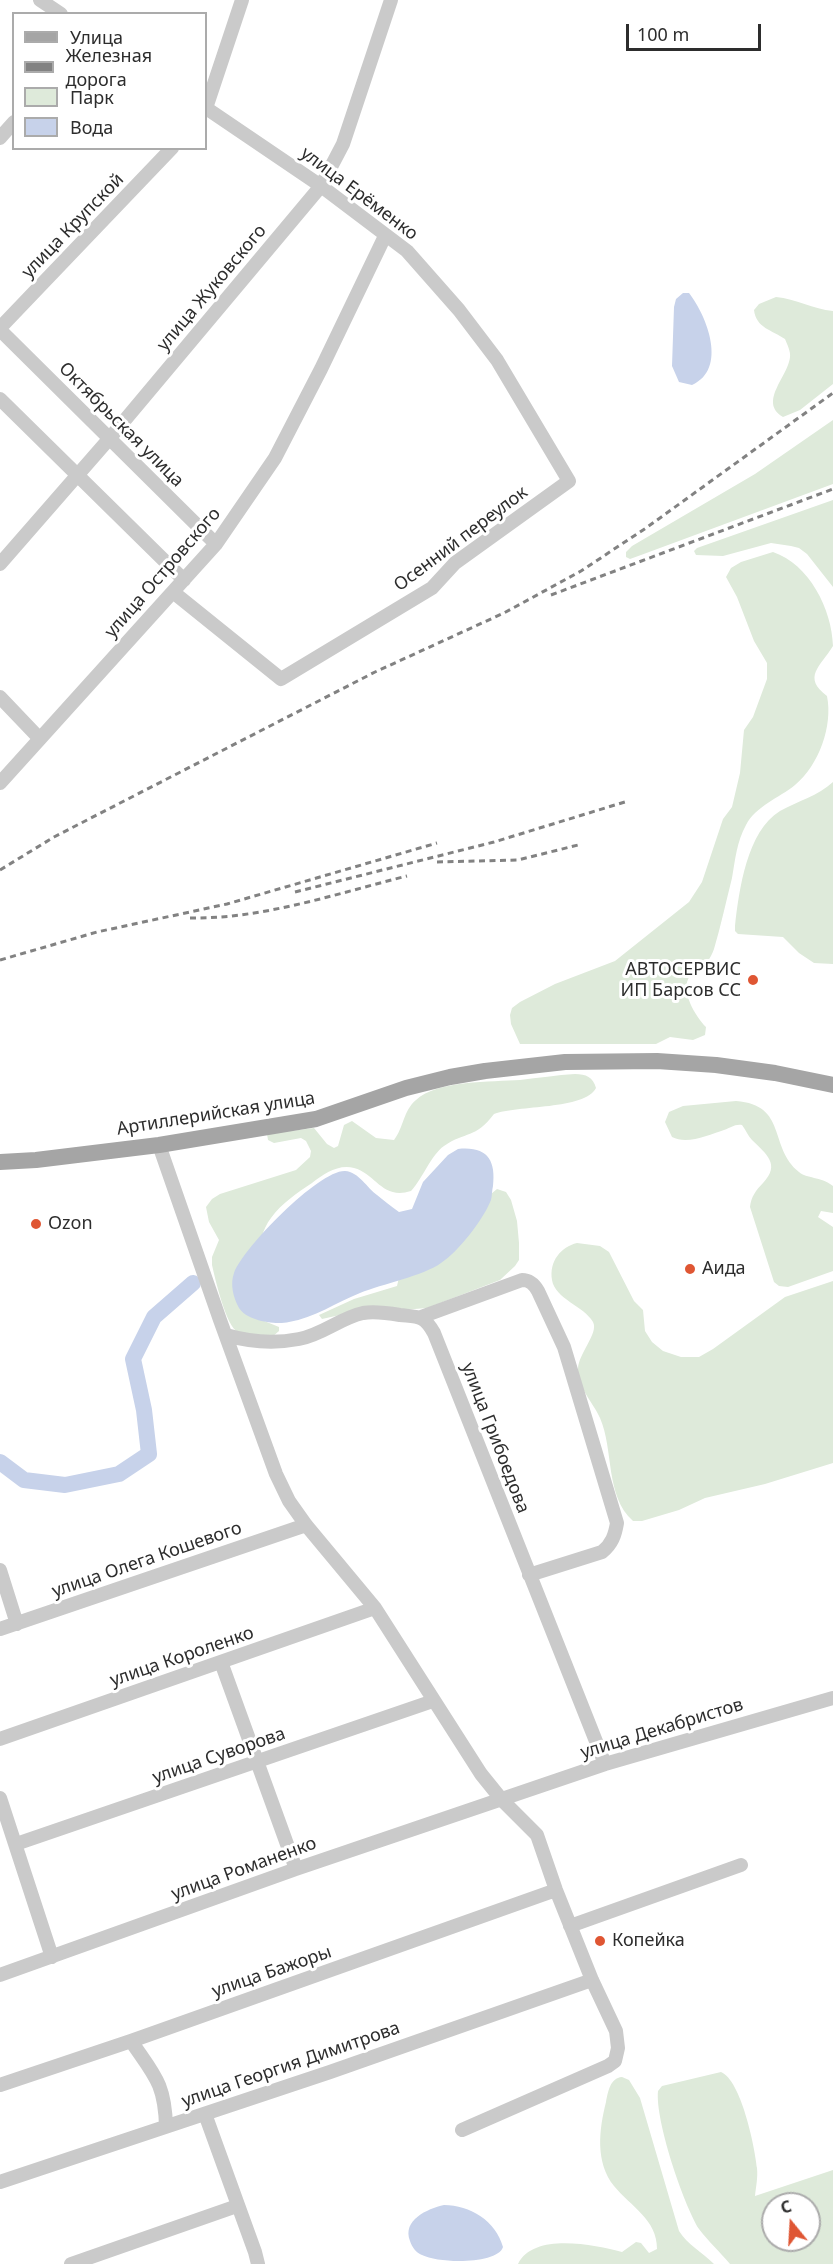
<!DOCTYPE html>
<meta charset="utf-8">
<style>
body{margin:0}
#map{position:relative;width:833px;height:2264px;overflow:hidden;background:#fff;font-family:"Noto Sans",sans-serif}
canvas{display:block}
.legend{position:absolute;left:12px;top:12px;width:195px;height:138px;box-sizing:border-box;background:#fff;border:2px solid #ababab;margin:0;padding:8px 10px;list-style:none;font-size:18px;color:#2d2d2d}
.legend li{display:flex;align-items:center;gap:12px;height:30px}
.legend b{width:30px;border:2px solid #ababab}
.north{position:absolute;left:761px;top:2192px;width:60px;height:60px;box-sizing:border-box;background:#fff;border:2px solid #ababab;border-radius:50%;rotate:342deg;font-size:16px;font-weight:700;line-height:24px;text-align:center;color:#2d2d2d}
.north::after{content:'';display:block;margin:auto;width:21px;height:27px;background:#df5633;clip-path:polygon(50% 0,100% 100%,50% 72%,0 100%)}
.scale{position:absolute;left:626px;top:24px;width:135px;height:27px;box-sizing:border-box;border:3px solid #2d2d2d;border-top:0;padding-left:8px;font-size:18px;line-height:21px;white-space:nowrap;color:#2d2d2d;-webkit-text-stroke:4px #fff;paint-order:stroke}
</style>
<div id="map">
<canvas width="833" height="2264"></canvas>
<ul class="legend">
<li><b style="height:8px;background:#a5a5a5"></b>Улица</li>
<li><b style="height:8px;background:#828282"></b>Железная дорога</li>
<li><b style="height:16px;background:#deeada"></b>Парк</li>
<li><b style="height:16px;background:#c7d2ea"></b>Вода</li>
</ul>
<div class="north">С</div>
<div class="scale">100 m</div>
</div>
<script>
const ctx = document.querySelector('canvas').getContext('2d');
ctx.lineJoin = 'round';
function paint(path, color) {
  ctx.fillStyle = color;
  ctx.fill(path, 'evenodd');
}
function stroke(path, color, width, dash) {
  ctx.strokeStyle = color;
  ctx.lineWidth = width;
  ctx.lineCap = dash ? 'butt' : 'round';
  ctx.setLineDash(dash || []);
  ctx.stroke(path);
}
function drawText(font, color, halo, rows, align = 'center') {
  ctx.font = font + ' "Noto Sans",sans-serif';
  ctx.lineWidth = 6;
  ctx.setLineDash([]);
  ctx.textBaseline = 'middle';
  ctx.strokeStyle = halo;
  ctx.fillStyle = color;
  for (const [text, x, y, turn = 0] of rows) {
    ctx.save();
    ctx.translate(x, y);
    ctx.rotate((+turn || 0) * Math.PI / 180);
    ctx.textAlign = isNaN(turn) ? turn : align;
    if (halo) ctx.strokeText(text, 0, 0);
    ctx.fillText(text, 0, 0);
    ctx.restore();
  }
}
paint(new Path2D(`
 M776,297C796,299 813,309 833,311V384L800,410L783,417C758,402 788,377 790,357C791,352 787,344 785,339C772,330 756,328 754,310L759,304Z
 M833,420V484L641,555L630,559L626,557V552L632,546L755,474Z
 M833,500V587L807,554L799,548L791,546L771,543L723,556L696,555L694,551L697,548Z
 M773,552C809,564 832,609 833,646C820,667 802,677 827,696C833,726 819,765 795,785C779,798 756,806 746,825C737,841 735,860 732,878C726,902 721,925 714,949C706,970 700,964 690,976C679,990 696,1017 706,1027L705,1035L693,1040L670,1037L656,1044H520L511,1024L510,1015L512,1008L520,1002L555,984L615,961L689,902L702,882L723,819L732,807L740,773L744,730L753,717L767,679V663L754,641L737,597L726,577L731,568L741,562Z
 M833,782V964L814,963L799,953L783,937L738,934L735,931V926C739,890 747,831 780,811C798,801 818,796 833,782Z
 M575,1074C586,1074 593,1077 596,1088C585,1110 517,1105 494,1114C475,1139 466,1131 444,1146C431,1155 423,1178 411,1191C382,1200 376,1174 354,1168C338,1164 324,1174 312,1183C297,1193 282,1203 271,1218C254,1239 254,1289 252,1316L279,1327V1331L272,1337C262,1336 247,1336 238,1332C226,1327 215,1278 212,1265V1257L219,1240L209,1222L206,1207L212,1199L220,1194L296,1170L310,1157L311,1151L306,1141L301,1138L274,1143L268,1140L267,1134L314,1128L327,1144L334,1148L338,1146L344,1125L352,1121L376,1138L394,1140C404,1127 403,1111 416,1100C437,1080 492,1082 520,1080C538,1078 557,1075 575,1074Z
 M736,1101C788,1105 768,1147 799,1172C807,1179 820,1176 833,1186V1213L821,1211L818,1217L833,1227V1271L788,1287L779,1286L774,1282L750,1207C751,1197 756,1190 763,1183C781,1164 766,1154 752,1140C748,1136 746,1130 742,1125C734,1124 731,1128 724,1130C709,1135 687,1145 672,1137L665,1122L669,1112L683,1106Z
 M497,1189L506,1192L511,1200L517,1221L519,1243V1260L515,1266L500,1280L427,1308L340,1315L322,1319L319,1315L354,1299L397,1286L401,1269Z
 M577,1243L600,1246L609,1252L634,1301L643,1310L645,1331L652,1342L663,1351L681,1357H699L713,1349L785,1297L833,1281V1463L765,1484L705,1498L679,1510L642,1521H633C605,1496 614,1450 600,1418C593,1402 577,1387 578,1369C578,1354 599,1333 593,1322C584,1306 555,1299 552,1280C549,1261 561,1247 577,1243Z
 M721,2072C741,2080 755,2147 757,2168C758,2177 756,2187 755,2196L833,2170V2264H730C720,2252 708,2241 699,2229C683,2203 655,2120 658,2091L662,2086ZM773,2204H809V2240H773Z
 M622,2077L629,2080L640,2098L679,2231C688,2245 702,2252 714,2264H518C534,2232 594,2245 622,2252L636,2242L641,2243L649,2253L657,2249C657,2219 631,2207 614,2186C595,2162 599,2130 606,2102C608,2092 610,2078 622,2077Z`), '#deeada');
paint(new Path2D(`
 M683,293H689C707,316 728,369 692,385L679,382L672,366L674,307L676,299Z
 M458,1149C487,1146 496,1160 493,1186C492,1190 492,1196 491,1200C483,1220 459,1251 441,1263C423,1276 382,1284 360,1293C337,1302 314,1318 289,1322C275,1325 247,1321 239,1308C233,1297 230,1284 234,1273C243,1248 319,1170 345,1171C359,1172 367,1188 377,1195C384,1201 391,1206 399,1212L412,1209L423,1182L448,1155Z
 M444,2205C470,2205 496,2221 503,2247C498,2264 440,2264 422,2255C416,2253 412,2247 410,2241C402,2220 427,2209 444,2205Z`), '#c7d2ea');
stroke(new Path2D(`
 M0,1462L24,1480L65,1485L119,1474L149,1454L144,1410L133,1359L154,1317L193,1283`), '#c7d2ea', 16);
stroke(new Path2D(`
 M40,0L61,14
 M0,138L14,122
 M0,328L172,148
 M0,330L216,544
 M0,399L184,580
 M0,564L109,439L321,186L343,144L391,0
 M173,592L281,679L432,588L455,563L569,481L497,360L459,310L407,251L321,186L206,108L242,0
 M0,697L40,739
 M0,783L216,544L275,458L321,369L385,236
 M159,1145L220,1320L276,1474L289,1501L306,1525L375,1608L481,1774L502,1800L537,1835L556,1890L592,1980L616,2031L618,2048L615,2061L608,2066L462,2130
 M421,1317L522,1280C530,1280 534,1284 538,1291L564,1347L617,1523C615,1535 612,1544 602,1552L529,1575
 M226,1335C250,1342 273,1344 299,1339C322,1335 340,1318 363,1313C375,1311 388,1313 400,1315C419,1317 424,1315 434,1333L605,1764
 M0,1570L17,1624
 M0,1629L306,1525
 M221,1662L296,1869
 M0,1739L375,1608
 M0,1798L52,1957
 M16,1844L433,1701
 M570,1926L741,1865
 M0,1975L296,1869L605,1764L833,1698
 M131,2041C154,2075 165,2083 166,2127
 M0,2085L131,2041L556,1890
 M205,2114L255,2252L258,2264
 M0,2182L330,2072L592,1980
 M71,2264L237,2206`), '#cacaca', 14);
stroke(new Path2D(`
 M0,1162L36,1160L159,1145L316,1119L406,1088L450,1077L485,1071L565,1062L657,1061L716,1065L775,1073L833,1085`), '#a5a5a5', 16);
stroke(new Path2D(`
 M551,595L833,489
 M437,862L518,860L578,845
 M0,870L54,837L375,672L504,613L581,571L646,528L833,393
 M295,892L494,842L628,801
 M190,918C263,919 335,894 407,876
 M0,960L97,932L227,904L437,843`), '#828282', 3, [6, 4.5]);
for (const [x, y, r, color] of [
 [753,980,6,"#df5633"],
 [36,1224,6,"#df5633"],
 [690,1269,6,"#df5633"],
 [600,1941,6,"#df5633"]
]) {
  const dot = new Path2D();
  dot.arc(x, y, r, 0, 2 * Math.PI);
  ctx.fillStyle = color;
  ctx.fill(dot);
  stroke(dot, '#fff', 2);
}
drawText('18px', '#2d2d2d', '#fff', [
 ["улица Ерёменко",359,194,37],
 ["улица Крупской",73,226,-46],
 ["улица Жуковского",212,288,-50],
 ["Октябрьская улица",121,425,45],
 ["Осенний переулок",461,539,-37],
 ["улица Островского",163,573,-49],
 ["Артиллерийская улица",216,1114,-9],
 ["улица Грибоедова",495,1438,69],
 ["улица Олега Кошевого",147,1560,-19],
 ["улица Короленко",182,1657,-19],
 ["улица Декабристов",662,1729,-17],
 ["улица Суворова",219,1756,-19],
 ["улица Романенко",244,1869,-20],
 ["улица Бажоры",272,1972,-19],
 ["улица Георгия Димитрова",291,2065,-19]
]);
drawText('18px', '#2d2d2d', '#fff', [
 ["АВТОСЕРВИС",741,970,"right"],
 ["ИП Барсов СС",741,991,"right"],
 ["Ozon",48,1224],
 ["Аида",702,1269],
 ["Копейка",612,1941]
], 'left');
</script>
